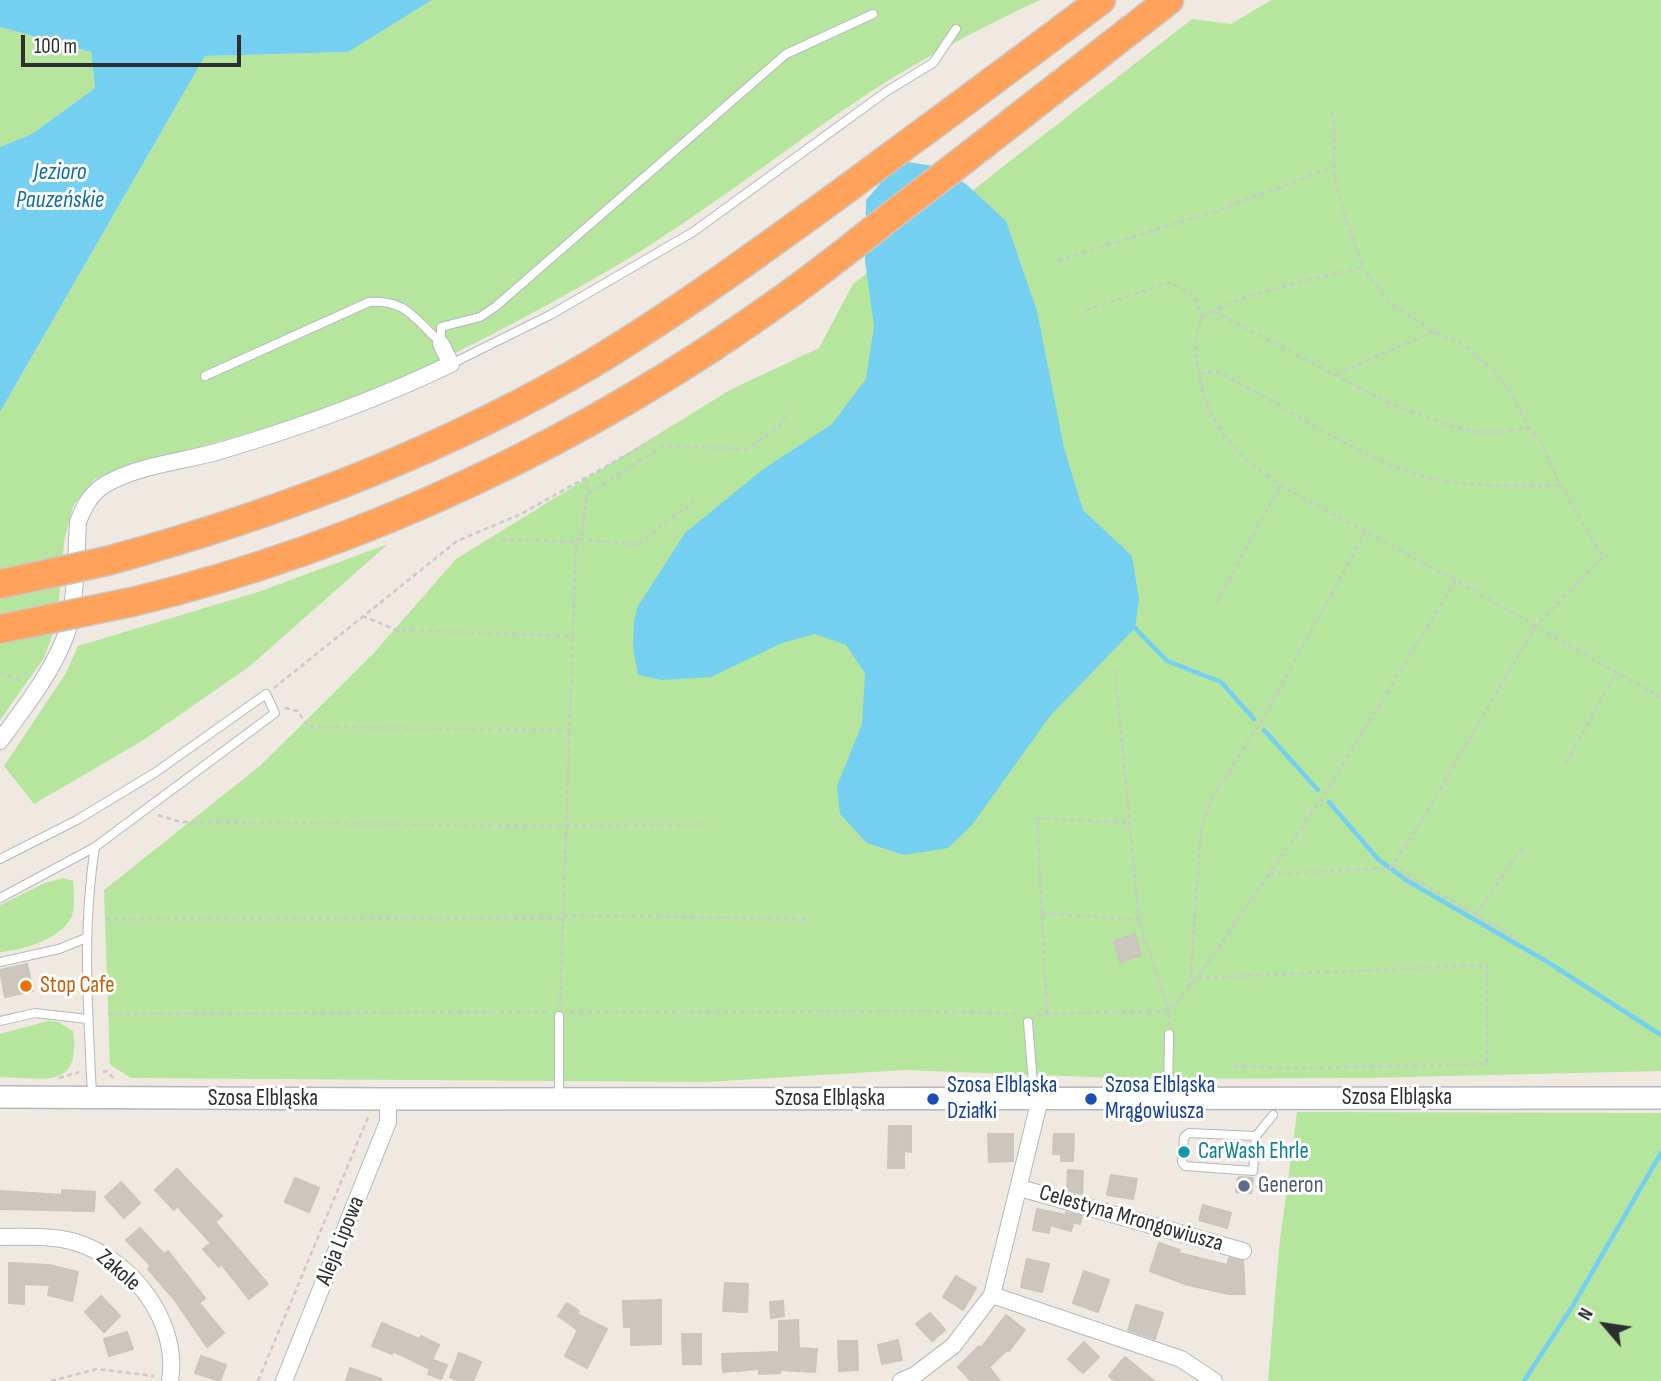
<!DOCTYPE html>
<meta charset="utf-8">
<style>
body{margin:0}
#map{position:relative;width:1661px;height:1381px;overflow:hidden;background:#efe9e1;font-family:"Sofia Sans Condensed",sans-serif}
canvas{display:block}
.north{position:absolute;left:1570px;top:1290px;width:70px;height:70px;-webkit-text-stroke:5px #fff;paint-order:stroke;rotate:299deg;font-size:19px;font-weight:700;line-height:28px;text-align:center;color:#2e2e2e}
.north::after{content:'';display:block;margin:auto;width:24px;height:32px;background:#2e2e2e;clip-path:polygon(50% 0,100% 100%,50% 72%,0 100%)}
.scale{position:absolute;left:21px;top:35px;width:220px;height:32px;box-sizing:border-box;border:4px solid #2e2e2e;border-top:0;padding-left:9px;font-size:21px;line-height:24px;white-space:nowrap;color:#2e2e2e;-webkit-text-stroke:5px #fff;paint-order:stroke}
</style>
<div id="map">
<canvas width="1661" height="1381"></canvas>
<div class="north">N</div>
<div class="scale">100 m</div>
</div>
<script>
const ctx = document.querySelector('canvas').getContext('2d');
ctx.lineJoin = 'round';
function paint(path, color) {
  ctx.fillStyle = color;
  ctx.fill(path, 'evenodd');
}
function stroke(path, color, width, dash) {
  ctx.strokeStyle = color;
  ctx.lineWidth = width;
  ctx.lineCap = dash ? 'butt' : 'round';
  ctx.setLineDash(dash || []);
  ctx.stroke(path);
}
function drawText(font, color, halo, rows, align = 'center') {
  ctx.font = font + ' "Sofia Sans Condensed",sans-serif';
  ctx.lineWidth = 6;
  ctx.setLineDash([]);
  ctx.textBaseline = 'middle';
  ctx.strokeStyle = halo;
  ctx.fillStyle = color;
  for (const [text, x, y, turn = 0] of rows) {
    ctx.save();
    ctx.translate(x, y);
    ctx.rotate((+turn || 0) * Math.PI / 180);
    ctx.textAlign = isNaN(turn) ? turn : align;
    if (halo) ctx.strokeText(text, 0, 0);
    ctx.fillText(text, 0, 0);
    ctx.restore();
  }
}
paint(new Path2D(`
 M432,0H1040C981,28 924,57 870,92C781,151 698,219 604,273C508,328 406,382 300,417C232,439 162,456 95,479L73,506L64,541L57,622L44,658L0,720V412L205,56L347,52Z
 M1271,0H1661V1071L1365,1078L1142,1079L905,1070L705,1082L131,1078L110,1065L104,890L261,765L373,654L456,559L730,390L819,348L853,284L1192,19L1231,24Z
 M0,27L91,52L95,88L32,134L0,147Z
 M388,544L250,666L142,741L34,804L4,766L66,673L78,646L258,592Z
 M63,878L73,881C74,892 76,910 70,920C56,940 24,950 0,952V905L45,883Z
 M48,1021L58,1022L73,1031C82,1091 42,1078 0,1077V1034Z
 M1297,1112L1661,1113V1381H1268L1279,1248Z`), '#b6e59e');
paint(new Path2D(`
 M0,0H432L348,52L205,56L0,412V147L32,134L95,88L91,52L0,27Z
 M900,161L941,167L967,185L1006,221L1037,311L1064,448L1083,510L1132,556L1139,599L1135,628L1050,716L972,825L948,848L904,855L867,843L840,814L837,786L862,724L865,673L846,645L815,634L782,643L711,677L662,680L638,675L633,648L634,621L638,606L685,533L762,470L832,424L866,379L874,326L865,261L866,200Z`), '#75cff0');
stroke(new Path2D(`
 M1135,628L1167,661L1221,682L1254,719
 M1264,730L1318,790
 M1329,802L1378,859L1406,880L1546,961L1661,1035
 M1524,1381L1572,1307L1661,1153`), '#75cff0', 4.5);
const building = new Path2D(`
 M1135,934L1141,955L1120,962L1114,941Z
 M27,964L33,991L5,997L0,970Z
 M889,1126H911V1152L904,1151V1168H888Z
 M988,1134H1013V1161L989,1162Z
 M1054,1134H1074L1073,1161H1061V1154H1053Z
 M177,1169L222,1216L215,1222L268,1284L249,1299L221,1264L219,1267L203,1249L211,1243L177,1206L174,1210L155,1190Z
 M1068,1170L1083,1171L1082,1194L1067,1190Z
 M1111,1175L1137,1179L1133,1199L1107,1195Z
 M1241,1177L1253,1178L1251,1193L1236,1192L1238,1178Z
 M295,1178L319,1188L309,1212L285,1202Z
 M121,1182L140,1203L124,1218L105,1197Z
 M62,1190L95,1192L94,1211L0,1209V1191L62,1195Z
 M1203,1205L1231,1213L1227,1228L1199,1220Z
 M1037,1209L1066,1215V1212L1082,1216L1080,1224L1074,1222L1071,1231L1050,1225L1049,1233L1033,1230Z
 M140,1228L164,1254L168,1251L205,1298L199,1303L224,1333L207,1347L174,1299L148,1269L151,1266L126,1240Z
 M1159,1243L1180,1250L1179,1253L1227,1265L1229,1258L1243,1261L1245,1294H1229L1188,1285L1150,1271Z
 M1027,1259L1049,1264L1042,1292L1021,1287Z
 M9,1263L49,1265L78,1272L72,1301L48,1295L50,1285L24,1284V1304L9,1303Z
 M1084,1271L1109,1280L1098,1312L1073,1303Z
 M956,1276L976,1288L963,1310L943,1297Z
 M725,1283L748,1284L747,1312L723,1311Z
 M101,1296L120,1316L104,1332L85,1312Z
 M661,1300V1344L631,1345V1327H624L623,1301Z
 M783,1301L784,1316L771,1318L770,1302Z
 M567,1303L579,1311L577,1314L607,1329L587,1368L565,1356L578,1330L558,1316Z
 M1136,1305L1163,1313L1155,1339L1128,1330Z
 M930,1313L945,1330L932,1341L916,1324Z
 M1006,1315L1025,1330L1009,1351L1007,1350L989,1367L1000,1381H971L958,1367L979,1346L981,1348Z
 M798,1320L799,1348L817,1349L815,1372L780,1370V1373L759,1374V1369L723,1372L722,1354L779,1352V1321Z
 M382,1323L419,1339L421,1336L439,1345L428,1368L393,1351L392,1354L372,1346Z
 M127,1332L133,1349L109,1356L104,1339Z
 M682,1334H701V1364H683Z
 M898,1340L902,1360L882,1364L878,1345Z
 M838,1341H857L858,1370L839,1371Z
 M1084,1342L1099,1357L1083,1373L1068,1359Z
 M459,1353L481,1362L473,1381H459L450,1377Z
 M201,1356L226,1365L220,1381L195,1373Z
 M1125,1357L1154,1381H1115L1109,1376Z
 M433,1360L447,1365L441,1379L428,1374Z
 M350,1368L381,1379V1381H346Z`);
paint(building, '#cbc7bf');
stroke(building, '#cbc5ba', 2);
const service = new Path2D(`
 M441,344V327L480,317L495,307L786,54L873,14
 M451,364L552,314L693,232L887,91L933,63L956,29
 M205,376L369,302C405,299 414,318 439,341
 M0,859L77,820L156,772L266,694L275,713L95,847L0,898
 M0,962L59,949L86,938
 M0,1021L35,1013L87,1019
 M1028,1022L1034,1096
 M92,1095C88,1012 82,930 95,847
 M1168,1095L1169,1034
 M559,1096V1016
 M1256,1136L1253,1171L1185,1166L1182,1162L1184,1137L1189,1133L1256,1136L1273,1115`);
const minor = new Path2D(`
 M0,741C23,709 49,677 64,640C76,613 76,554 78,522C84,506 91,493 106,484C141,464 184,462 223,450C301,427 378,399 451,364L441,344
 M1020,1188L1243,1251
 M0,1237C24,1237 51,1235 75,1242C131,1259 180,1321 170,1381
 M992,1295L1181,1359L1214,1381
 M284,1381L388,1122V1099
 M901,1381L915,1375L953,1346L992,1295L1040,1099`);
const secondary = new Path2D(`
 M0,1097L388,1099L1661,1098`);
const motorway = new Path2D(`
 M107,561C275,515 442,452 593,363C679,311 760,252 841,193C928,129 1015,65 1101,0
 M132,602C365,546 590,438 784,298C824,270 861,239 900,209C990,140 1079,70 1169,0`);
stroke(service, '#b4b7c1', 10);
stroke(minor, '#b4b7c1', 18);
stroke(secondary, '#b4b7c1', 24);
stroke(motorway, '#c9c9c9', 31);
stroke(new Path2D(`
 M1332,112C1337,136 1331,159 1336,183C1341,211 1354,240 1363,267C1332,275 1219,298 1202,319C1196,327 1196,339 1196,349C1198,392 1212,428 1244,457C1273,484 1307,500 1342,519C1375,537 1407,554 1440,572C1514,612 1586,657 1661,697
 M1058,261L1224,208L1333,167
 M1085,310L1169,283L1188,291L1194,296L1202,319
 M1213,311L1387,402L1450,426L1478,432H1501L1528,428
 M1199,374L1216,371C1285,405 1348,453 1422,476C1461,487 1520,486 1561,486
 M1335,375L1434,331
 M586,477L588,495
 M501,539L576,542L560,1006
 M579,539L638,545L695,500
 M576,542L582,535L587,495L662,446L749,449L781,424L788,410
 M1216,603L1280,486
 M362,616L397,630L573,636
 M1115,670L1139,920L1169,1011V1025
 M0,672L23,681
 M274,688L457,541L521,514L653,440
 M285,708L298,711L308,727L570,730
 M1566,763L1616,673
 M158,815L181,822L566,826L708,824
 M1392,866L1519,939
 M1270,874L1390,868L1413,835L1535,627L1603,557L1559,483L1540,440L1529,428L1508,388L1492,369L1459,342L1440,335L1388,302L1363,268
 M1042,913L1139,920
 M1476,914L1522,848
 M563,915L810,919
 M105,919L563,918
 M1197,978L1487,965V1064L1300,1068L1232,1066
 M1190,986L1201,829L1213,796L1261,722L1365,533
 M570,1012L924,1011L1022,1014
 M108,1014L550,1012
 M1036,1014L1169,1011L1198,977L1328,789L1456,580
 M1047,1014L1037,818L1130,823
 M103,1072L107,1071L114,1079
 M59,1078L79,1072
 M51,1381L97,1369L154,1376
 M258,1381L369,1115`), '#c9c9c9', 2.5, [5, 3.5]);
stroke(service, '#fff', 8);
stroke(minor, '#fff', 16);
stroke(secondary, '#fff', 21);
stroke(motorway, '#ffa35c', 28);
const motorwayBridge = new Path2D(`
 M0,584L107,561
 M0,629L132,602`);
stroke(motorwayBridge, '#c9c9c9', 31, []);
stroke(motorwayBridge, '#ffa35c', 28);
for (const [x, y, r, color] of [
 [26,986,7,"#e8710a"],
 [933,1099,7,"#1a4fb4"],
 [1091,1099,7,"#1a4fb4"],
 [1184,1152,7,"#0f9aa8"],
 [1244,1186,7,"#5c6f8a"]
]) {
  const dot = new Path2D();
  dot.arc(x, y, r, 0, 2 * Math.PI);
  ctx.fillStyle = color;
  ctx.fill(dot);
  stroke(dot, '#fff', 2.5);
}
drawText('23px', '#c56008', '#fff', [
 ["Stop Cafe",40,986]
], 'left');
drawText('23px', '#164399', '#fff', [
 ["Szosa Elbląska",947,1086],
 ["Działki",947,1112],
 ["Szosa Elbląska",1105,1086],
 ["Mrągowiusza",1105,1112]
], 'left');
drawText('23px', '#2e2e2e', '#fff', [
 ["Szosa Elbląska",1397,1098],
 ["Szosa Elbląska",263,1099],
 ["Szosa Elbląska",830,1099],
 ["Celestyna Mrongowiusza",1131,1219,16],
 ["Aleja Lipowa",341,1241,-68],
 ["Zakole",118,1271,41]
]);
drawText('23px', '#0d838f', '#fff', [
 ["CarWash Ehrle",1198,1152]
], 'left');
drawText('23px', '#4e5e75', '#fff', [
 ["Generon",1258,1186]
], 'left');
drawText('italic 24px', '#0d6fa3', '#fff', [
 ["Jezioro",60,173],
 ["Pauzeńskie",60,201]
]);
</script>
